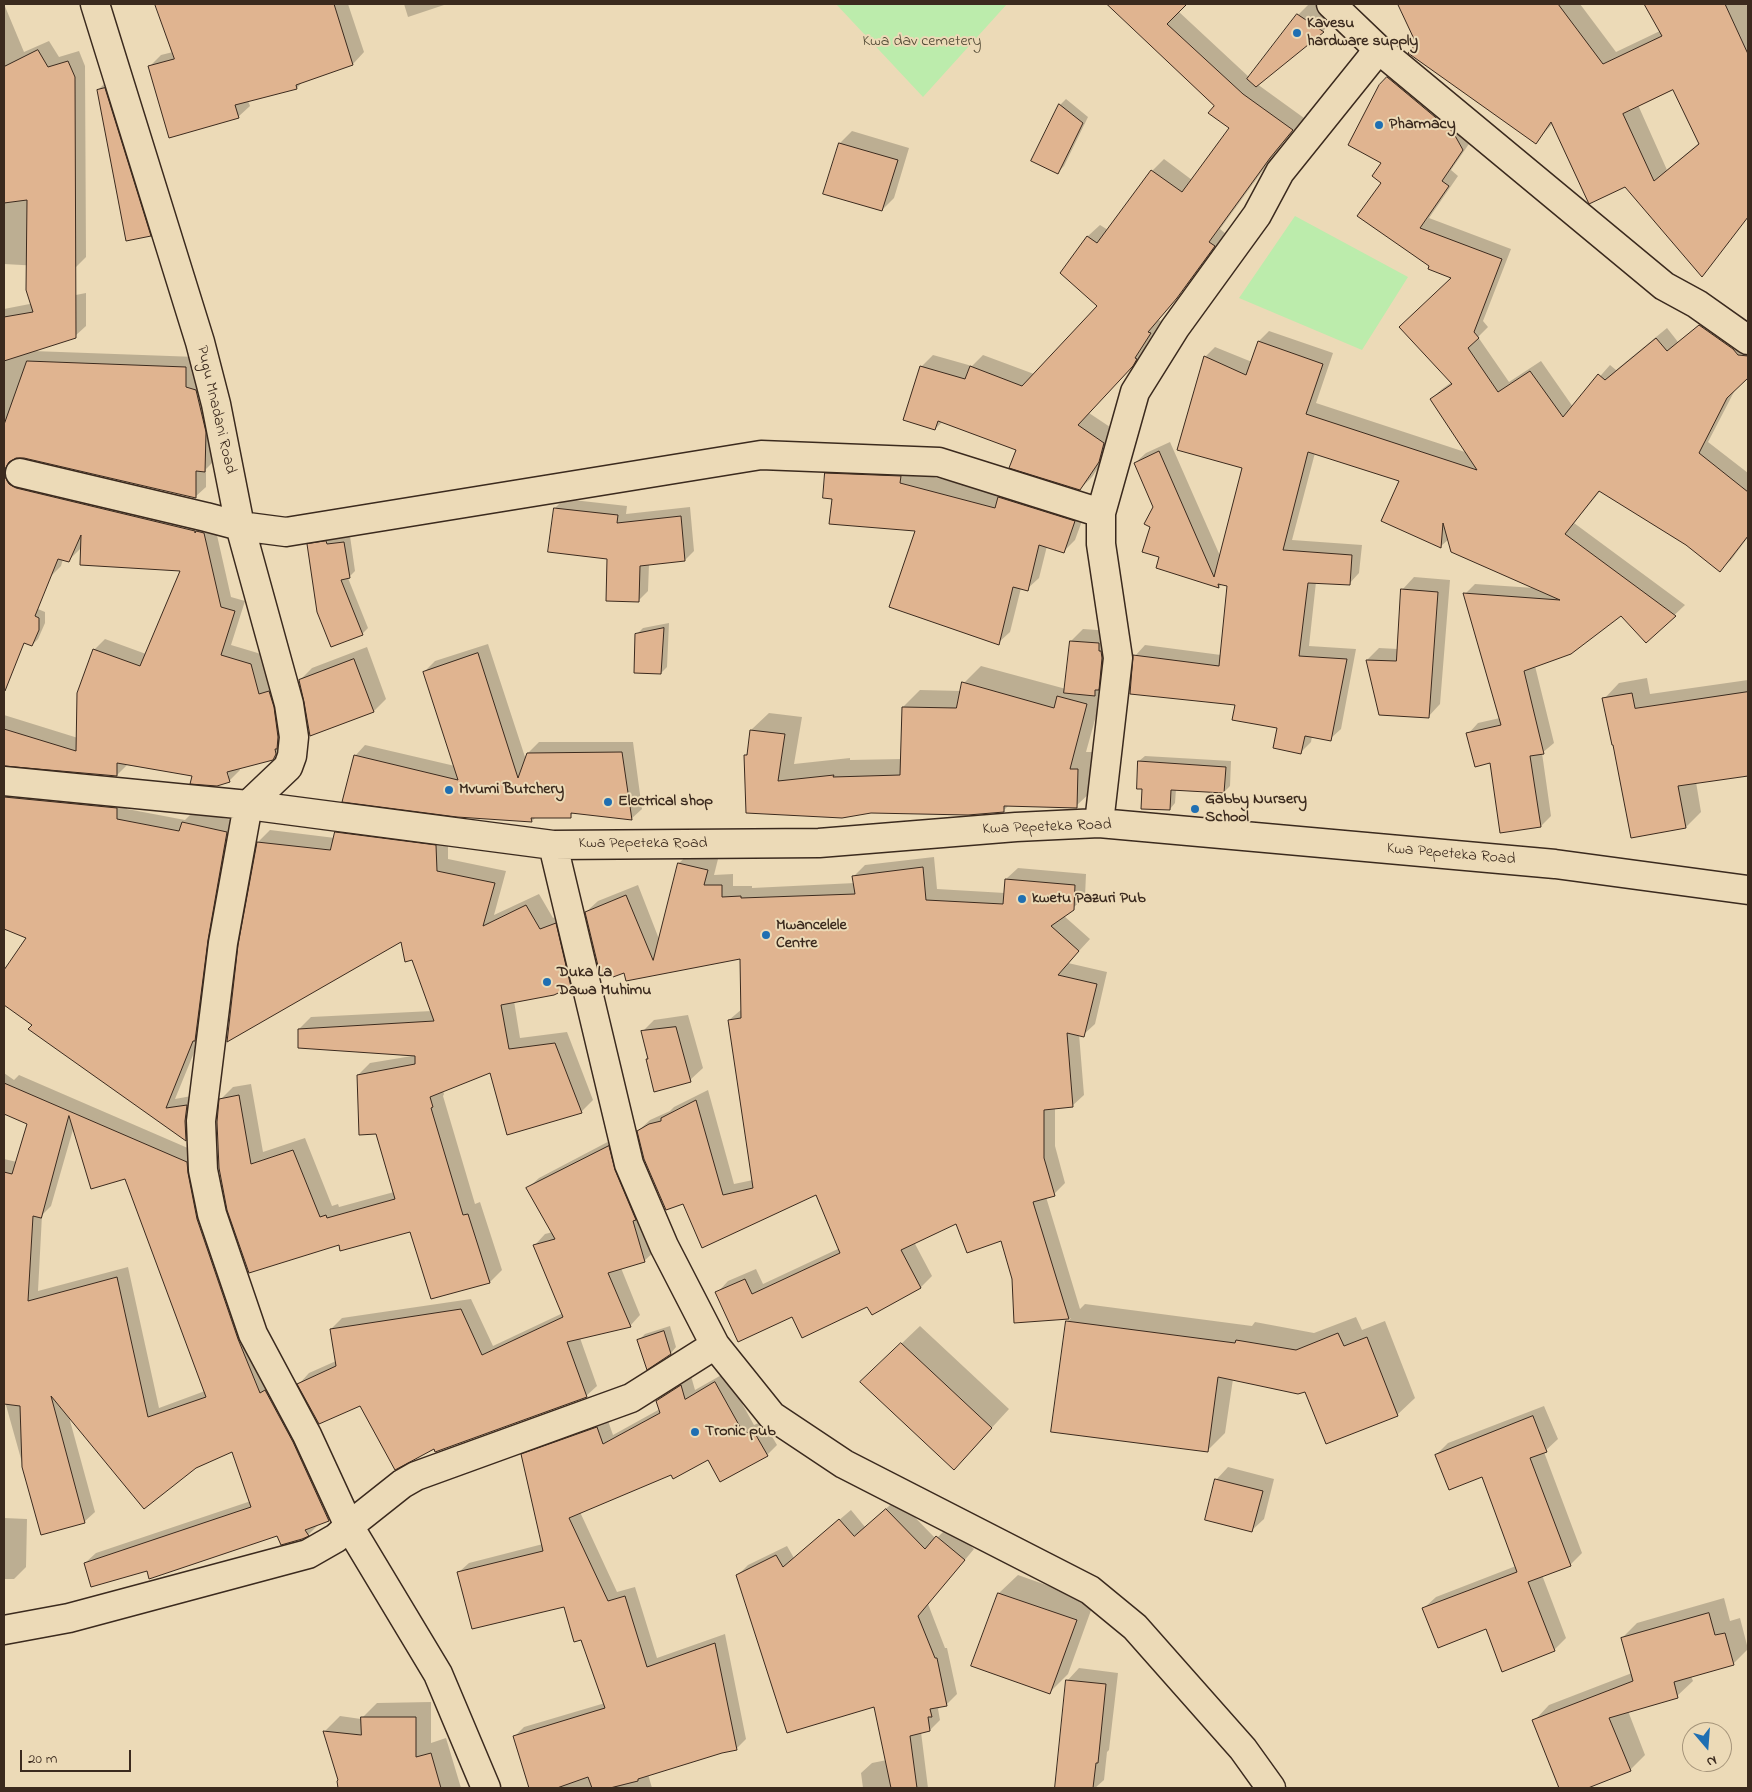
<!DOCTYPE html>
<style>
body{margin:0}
#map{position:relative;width:1752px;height:1792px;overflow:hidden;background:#ecdab7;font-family:"Indie Flower",sans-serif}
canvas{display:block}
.frame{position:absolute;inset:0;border:5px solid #3b2a1e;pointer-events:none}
.north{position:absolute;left:1682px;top:1722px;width:50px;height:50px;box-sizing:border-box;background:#ecdab7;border:1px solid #a5947a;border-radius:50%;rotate:162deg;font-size:14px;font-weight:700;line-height:20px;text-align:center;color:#3b2a1e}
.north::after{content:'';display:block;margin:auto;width:18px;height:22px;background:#1f6fb2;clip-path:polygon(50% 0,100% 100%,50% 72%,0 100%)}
.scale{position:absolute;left:20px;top:1750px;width:111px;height:22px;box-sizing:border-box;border:2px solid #3b2a1e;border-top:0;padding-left:6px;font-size:15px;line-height:18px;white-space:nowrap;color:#3b2a1e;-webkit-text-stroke:4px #ecdab7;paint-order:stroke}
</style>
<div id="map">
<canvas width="1752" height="1792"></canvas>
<div class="frame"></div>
<div class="north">N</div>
<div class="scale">20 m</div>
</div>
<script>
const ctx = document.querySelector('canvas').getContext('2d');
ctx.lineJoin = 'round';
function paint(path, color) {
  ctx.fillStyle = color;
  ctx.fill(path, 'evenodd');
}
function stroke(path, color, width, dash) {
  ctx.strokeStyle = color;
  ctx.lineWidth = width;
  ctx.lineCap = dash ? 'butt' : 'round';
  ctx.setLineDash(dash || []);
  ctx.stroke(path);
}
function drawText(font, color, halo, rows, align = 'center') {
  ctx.font = font + ' "Indie Flower",sans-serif';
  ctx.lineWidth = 4;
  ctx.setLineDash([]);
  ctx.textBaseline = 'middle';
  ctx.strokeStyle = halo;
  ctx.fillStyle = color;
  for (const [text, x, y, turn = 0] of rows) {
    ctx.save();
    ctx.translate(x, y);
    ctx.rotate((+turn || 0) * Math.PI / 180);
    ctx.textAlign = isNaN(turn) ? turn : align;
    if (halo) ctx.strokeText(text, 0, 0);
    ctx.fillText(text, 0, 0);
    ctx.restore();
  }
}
paint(new Path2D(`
 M836,4H1007L923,97Z
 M1295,216L1408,277L1362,350L1239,298Z`), '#bcecac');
paint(new Path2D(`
 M4,4L24,52L49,41L59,57L79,51L85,66L86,257L75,268L4,264Z
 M156,4H348L364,52L353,64L304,80L297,88L248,101L250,106L238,117L150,66L161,55L173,52Z
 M404,4H447L408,17Z
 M1109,4H1185L1178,11L1250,78L1298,15L1309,4H1335L1344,10L1323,31L1257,84L1304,118L1282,144L1220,229L1226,234L1192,280L1180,292L1172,304L1158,320L1161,321L1146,345L1148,347L1145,352L1089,413L1116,431L1111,448L1092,477L1080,489L1017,450L942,422L935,429L921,367L933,355L972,366L983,355L1034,374L1098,306L1062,273L1088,236L1100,225L1108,230L1152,171L1164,159L1192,180L1231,128L1216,105Z
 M1399,4H1580L1616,52L1660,31L1646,4H1746L1747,6H1748V186L1676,245L1626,185L1553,123L1536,142L1417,44ZM1674,89L1699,143L1667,170L1638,105Z
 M1398,67L1473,138L1451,170L1458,176L1429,218L1511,249L1483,321L1488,327L1478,337L1509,382L1541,361L1573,407L1610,365L1616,370L1667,328L1678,342L1711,315L1748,344V377L1736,388L1708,442L1748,473V537L1731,560L1720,570L1687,544L1601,490L1574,523L1685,605L1646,642L1621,614L1535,666L1554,743L1542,753L1551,816L1541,826L1501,832L1491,761L1468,734L1478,723L1500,718L1465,594L1475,584L1534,588L1449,539L1441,546L1382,520L1401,480L1315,453L1292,540L1362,545L1359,573L1349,584L1316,582L1309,646L1356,649L1341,729L1330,739L1312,736L1311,742L1301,752L1278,727L1236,704L1135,656L1145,645L1221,655L1228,585L1222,584L1219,587L1157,567L1161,556L1152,526L1155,507L1135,463L1146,453L1170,442L1221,558L1244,467L1205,357L1215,347L1252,362L1259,341L1269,331L1333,353L1316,403L1468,453L1431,399L1442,389L1452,382L1453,277L1431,266L1383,182L1380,86Z
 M110,83L156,229L150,235L98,90L104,84Z
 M1066,99L1088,117L1064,166L1058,172L1060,105Z
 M852,131L909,148L894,198L882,210L825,193L840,143Z
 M86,293V326L75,336L33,351L197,357L215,460L206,469V487L195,497L24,457H16L15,467L214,522L231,597L245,601L231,645L261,654L280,681L285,746L274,757L239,767L240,770L229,781L127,765L117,775L4,765V715L78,738L94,650L105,639L146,654L182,570L82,547L69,560L63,559L61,566L50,577L4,559V309ZM226,766L229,776H227Z
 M838,462L911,471L1002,495L1086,510L1075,540L1063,552L1047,546L1039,578L1027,589L1021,588L1010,632L998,643L917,529L833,498L826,474Z
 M564,499L627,506L626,514L690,507L694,551L685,560L649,564L648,591L639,600L609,558L555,508Z
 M332,536L333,539L350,536L355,571L348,578L368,628L362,634L308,545L314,539Z
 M1414,577L1450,580L1440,704L1428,717L1367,660L1379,648L1398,649L1402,590Z
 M19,601L45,612V623L38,639L32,645L4,632L13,607Z
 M669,623L667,667L661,673L637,634L643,628Z
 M1083,629L1111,631L1104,687L1086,752H1095L1094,789L1076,806L1009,805L1003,811L747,812L745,756L748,752L751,730L769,713L802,717L794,764L850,758V760L901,759L903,707L920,690L962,691L964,683L981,666L1066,689L1071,641Z
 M488,644L526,760L528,753L539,742H633L642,809L631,819L574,812L570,816L536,817L532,821L457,815L355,756L365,745L455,766L424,672L435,661Z
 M367,647L386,699L374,711L311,735L300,680L312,668Z
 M1647,678L1650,694L1748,680V775L1696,782L1701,812L1686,827L1632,837L1604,699L1619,683Z
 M1145,756L1231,761L1230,786L1224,792L1176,789L1175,803L1170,809L1144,788L1139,761Z
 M4,781L127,798V809L185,820L193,812L237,821L202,1033L175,1099L197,1095L196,1129L186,1140L30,1029L33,1024L4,1004V972L28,938L4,928Z
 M348,821L448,834V859L506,871L494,915L539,894L553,918L567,912L582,974L570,986L514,1001L520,1038L567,1032L593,1100L581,1112L491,1071L443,1091L444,1094L443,1096L475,1204L480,1202L502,1270L490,1282L432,1298L410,1231L340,1244L249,1271L221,1099L233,1087L251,1084L263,1152L305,1138L332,1206L338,1204L339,1207L394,1192L358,1075L370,1063L412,1056L299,1029L311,1017L432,1011L413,959L401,940L258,842L270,830L335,838L336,833Z
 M691,852L718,859L714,875L733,874V886H752V888L855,883L853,877L865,865L934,857L937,889L1005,893L1006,879L1018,868L1086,874L1085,897L1064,916L1090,939L1068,963L1107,972L1095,1024L1083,1035L1079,1034L1084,1095L1072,1106L1055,1108V1146L1065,1183L1054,1194L1046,1197L1080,1309L1085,1304L1252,1326L1255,1322L1314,1333L1356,1317L1362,1330L1385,1321L1415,1398L1397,1415L1305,1390L1233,1379L1225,1433L1207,1451L1067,1322L1071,1318L1016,1321L1013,1278L1002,1239L957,1222L914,1242L932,1276L921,1287L872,1313L868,1306L793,1315L717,1293L728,1281L756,1269L763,1284L840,1248L816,1193L683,1203L638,1131L650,1120L670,1111L674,1107L708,1090L734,1184L753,1180L729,1020L742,1009V958L625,971L586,912L598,901L638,885L659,939L679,863Z
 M688,1015L703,1068L690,1080L647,1060L649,1057L642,1032L654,1020Z
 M4,1073L14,1080L19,1075L197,1152L198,1162L339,1509L329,1520L319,1524L308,1535H277L148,1569L85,1563L96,1553L251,1501L233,1450L69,1417L95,1512L84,1522L42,1534L4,1398V1159L17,1162L28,1123L4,1113ZM74,1126L126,1178L205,1391L159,1408L128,1267L38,1291L42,1215L51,1206Z
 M619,1136L655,1251L644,1261L621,1268L640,1315L630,1326L580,1338L597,1386L586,1396L434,1448L361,1404L299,1384L309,1373L336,1361L331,1329L342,1318L471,1299L493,1346L563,1313L535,1245L545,1234L553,1232L528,1188L539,1178Z
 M670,1326L676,1347L671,1353L639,1340L645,1334Z
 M920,1326L1009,1409L954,1469L880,1364Z
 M725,1373L754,1425L763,1421L777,1445L767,1455L708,1458L580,1512L617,1592L635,1587L657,1658L725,1634L746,1739L737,1748L648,1774L652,1788H530L515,1736L524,1727L605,1703L582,1638L564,1605L459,1572L469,1563L543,1544L523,1455L533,1445L607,1418L613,1435L660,1409L657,1401L667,1391L691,1376L695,1390Z
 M1544,1406L1558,1439L1544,1452L1582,1553L1570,1565L1542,1575L1566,1638L1555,1649L1503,1670L1486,1628L1424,1608L1436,1597L1516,1566L1482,1476L1436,1455L1448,1443Z
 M1228,1467L1274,1479L1264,1519L1251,1531L1216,1480Z
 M897,1499L936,1539L948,1527L974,1549L928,1604L945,1648H947L957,1694L946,1705L941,1706L938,1709L940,1720L930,1730L921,1732L928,1788H863L861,1773L872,1763L887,1760L875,1705L737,1576L748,1565L787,1546L794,1558L851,1510L865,1527Z
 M4,1518L27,1519L26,1567L14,1579H4Z
 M1018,1575L1094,1602L1068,1674L1050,1692L973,1665L999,1593Z
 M1724,1598L1730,1621L1740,1618L1748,1649L1733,1664L1691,1676L1693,1681L1677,1696L1628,1711L1645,1755L1630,1770L1584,1788H1561L1534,1721L1549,1705L1632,1673L1622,1638L1637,1623Z
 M1079,1668L1118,1673L1109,1750L1107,1752L1104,1780L1095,1788H1056L1067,1681Z
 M431,1702V1743L446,1738L461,1788H342L325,1731L340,1716L361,1719L377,1703Z`), '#0003');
const building = new Path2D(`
 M155,4H334L353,65L296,85L297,89L235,105L239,118L169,138L148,66L174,59Z
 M1107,4H1187L1167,24L1243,94L1293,130L1270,158L1209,242L1215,246L1177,298L1148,332L1151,333L1135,358L1137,359L1133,366L1078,425L1104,443L1099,462L1080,490L1009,468L1016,450L938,421L935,430L903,420L920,366L965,379L970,366L1022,386L1097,306L1060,273L1087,236L1097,243L1151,170L1182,192L1229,128L1208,113L1214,106Z
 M1398,4H1558L1603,64L1662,36L1644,4H1725L1748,54V217L1702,277L1625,187L1589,204L1551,122L1536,144L1408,53L1416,44ZM1673,90L1699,144L1654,181L1623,114Z
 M1297,14L1324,32L1256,87L1247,79Z
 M38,50L48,67L68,61L75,77L76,338L4,361V317L33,312L26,290L27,200L4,203V67Z
 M1387,77L1453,132L1463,150L1442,181L1449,186L1420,228L1502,259L1474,332L1479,338L1468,348L1498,392L1530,371L1563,417L1598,374L1605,380L1656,338L1667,351L1699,325L1733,349L1738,355L1748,356V378L1727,398L1699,453L1748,492V536L1720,572L1686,545L1599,491L1565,534L1676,616L1646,643L1621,616L1571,654L1524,671L1544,754L1530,756L1541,827L1500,833L1490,763L1475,767L1466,733L1501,725L1463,593L1560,600L1451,552L1443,523L1441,548L1381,521L1399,481L1308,452L1283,550L1352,555L1350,585L1308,583L1299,656L1347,659L1331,741L1305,736L1301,754L1273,748L1277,728L1232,720L1235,705L1130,694L1133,655L1219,666L1227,586L1218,584L1219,588L1156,568L1159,557L1142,552L1150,527L1144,524L1153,507L1134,463L1159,451L1214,577L1242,468L1177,450L1204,356L1246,375L1258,341L1323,364L1306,414L1477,470L1430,399L1452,384L1399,327L1451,278L1428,269L1429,266L1357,216L1381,183L1372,176L1381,163L1348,145L1379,85Z
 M105,88L151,236L126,241L97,90Z
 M1059,104L1083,123L1058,174L1031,161Z
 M839,143L898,160L882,211L823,194Z
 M27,361L186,367V387L196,390L206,432L205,472L196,471V498L24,458H16L9,462L5,469V477L9,484L16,488L195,531V533L196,531L204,533L221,607L235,611L221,655L251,664L259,694L269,691L274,707L278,737L277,749H275L276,754L273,760L227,772L230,782L217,786L190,784L192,776L117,763V776L4,766V729L76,751L77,693L93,649L140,666L180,571L80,565L81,535L69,562L58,559L35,616L39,618V630L32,646L24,643L5,691L4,690V425Z
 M825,473L901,476L900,483L995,508L998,497L1075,521L1064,553L1039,545L1028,591L1013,587L999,645L889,607L915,531L829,524L832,499L823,498Z
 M554,508L618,515L617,523L681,516L685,561L640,566L639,602L606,601L607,559L548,552Z
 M326,541L327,544L344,542L350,578L341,580L363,635L331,647L317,612L307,544Z
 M1401,589L1438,592L1429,718L1379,715L1366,660L1396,661Z
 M664,628L661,674L634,673L635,634Z
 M1070,641L1099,643V651H1101L1102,658L1099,690H1095V696L1064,693Z
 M478,653L518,778L527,753L622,752L632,820L571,813V818H531L532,822L457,817L342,802L354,755L458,780L423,672Z
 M354,659L374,712L310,736L304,702L299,680Z
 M962,682L1054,708L1057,696L1087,704L1070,769H1078L1077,808L1004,806V812L968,815L871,813L842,818L746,813L744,755H747L750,730L785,734L778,781L834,775L833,777L900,775L902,707L956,708Z
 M1748,692V776L1678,786L1686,828L1631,838L1613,745H1612L1602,698L1632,693L1635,708Z
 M1138,761L1226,767L1224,793L1171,790L1170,810L1141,809L1142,789H1137Z
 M4,797L117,808V819L179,831L182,822L227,832L208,940L195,1041H193L166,1108L187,1105L185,1121L186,1141L28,1029L32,1025L4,1005V970L26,938L4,929Z
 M335,832L436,845L437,871L495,883L483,926L526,905L540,929L556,923L571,987L554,995L501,1005L509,1049L555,1043L582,1113L507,1135L490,1073L430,1097L433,1107L431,1108L463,1215L468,1214L490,1283L431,1299L410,1232L340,1251L339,1245L249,1273L227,1210L219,1168L217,1122L219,1099L239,1095L251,1164L293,1150L320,1217L326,1215L327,1218L395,1199L376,1134L359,1135L357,1075L415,1064V1056L298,1048V1029L434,1021L412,960L405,962L401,942L227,1042L238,945L257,842L330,850Z
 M678,863L708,870L704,885H722V897L741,896V898L855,894L852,876L923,867L926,900L1003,904L1005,879L1075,885L1074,910L1051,926L1079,951L1058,975L1097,984L1084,1037L1067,1033L1073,1107L1044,1110V1158L1055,1196L1033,1202L1069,1319L1014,1323L1012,1279L1001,1241L967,1253L956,1224L901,1250L921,1288L872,1315L867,1307L802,1338L792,1317L738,1342L715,1292L745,1279L752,1294L840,1253L816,1195L702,1248L683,1204L666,1210L644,1159L637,1131L649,1124L661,1121V1118L696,1100L723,1195L753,1188L728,1020L741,1018L740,959L626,981L624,973L613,977L610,969L600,974L585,912L626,895L653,960Z
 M676,1027L691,1082L654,1092L646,1059H648L641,1031Z
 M4,1083L187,1162L188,1173L197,1219L238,1339L260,1393L265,1390L293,1442L329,1521L305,1530L309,1536L302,1539L281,1545L277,1536L149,1579L147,1571L91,1587L84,1563L251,1507L232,1452L196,1468L144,1509L51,1396L85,1523L41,1535L22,1467L20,1406L4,1404V1172L12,1174L27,1124L4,1114ZM69,1116L91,1189L125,1179L206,1397L148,1417L117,1277L28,1301L33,1216L41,1218Z
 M609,1146L615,1170L636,1220L633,1221L645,1262L608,1273L631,1327L567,1342L587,1397L435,1452L434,1449L395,1470L360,1406L319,1424L297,1384L336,1366L330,1329L461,1309L482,1355L563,1317L533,1245L555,1239L526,1188Z
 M1066,1321L1235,1343L1236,1340L1296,1350L1338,1333L1344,1346L1367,1337L1398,1416L1326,1444L1305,1392L1298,1394L1218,1377L1208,1452L1051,1432Z
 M664,1331L671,1354L647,1370L637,1340Z
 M901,1343L992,1428L954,1470L860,1382Z
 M715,1382L744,1434L753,1430L768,1456L720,1482L708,1460L673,1479L671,1475L569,1518L608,1601L625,1596L647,1667L715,1643L737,1750L722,1753L638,1779V1781L610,1788H592L588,1777L557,1788H529L513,1736L605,1708L581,1640L574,1642L564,1607L472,1629L457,1572L543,1551L521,1454L597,1427L603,1444L660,1413L656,1401L681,1385L685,1399Z
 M1533,1416L1547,1452L1530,1458L1571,1566L1528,1582L1555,1651L1502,1672L1486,1629L1438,1648L1422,1608L1517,1572L1482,1477L1449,1490L1435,1455Z
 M1215,1479L1263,1491L1252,1532L1205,1520Z
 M886,1509L925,1549L936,1536L965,1560L918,1616L935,1658H937L947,1706L930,1709L932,1717H928L930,1731L910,1736L917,1788H891L874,1707L787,1733L736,1575L776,1555L783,1567L839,1519L854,1536Z
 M998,1593L1077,1620L1050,1694L971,1666Z
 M1709,1613L1715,1635L1725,1633L1734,1665L1674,1682L1678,1698L1609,1718L1631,1771L1588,1788H1559L1532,1720L1633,1681L1621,1638Z
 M1066,1680L1106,1684L1098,1763H1096L1093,1788H1055Z
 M361,1717H416V1757L431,1753L441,1788H338L337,1781L338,1780L323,1731L361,1735Z`);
paint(building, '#e0b490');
stroke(building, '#3b2a1e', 1);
const street = new Path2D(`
 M95,4L200,342L216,404L240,526L289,704L294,737L292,756L288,767L248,805L223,943L201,1121L203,1170L212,1214L253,1334L307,1435L349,1526L438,1674L486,1788
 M1331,4L1377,48L1664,286L1697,304L1748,340
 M20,473L206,517L240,526L286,532L761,455L939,462L1101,513
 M4,781L248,805L553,845L819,843L1016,827L1099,823L1555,864L1748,890
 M1099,823L1118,658L1101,544V513L1135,392L1175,328L1257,215L1280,172L1370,60L1377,48
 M553,845L629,1164L664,1246L715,1345L772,1416L844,1464L1090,1590L1135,1627L1243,1749L1271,1788
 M4,1630L69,1618L308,1554L336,1538L349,1526L402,1484L416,1476L631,1398L715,1345`);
stroke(street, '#3b2a1e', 31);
stroke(street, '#ecdab7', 28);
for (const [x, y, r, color] of [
 [1297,33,5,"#1f6fb2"],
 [1379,125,5,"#1f6fb2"],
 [449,790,5,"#1f6fb2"],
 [608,802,5,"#1f6fb2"],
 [1195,809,5,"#1f6fb2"],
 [1022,899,5,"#1f6fb2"],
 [766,935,5,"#1f6fb2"],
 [547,982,5,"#1f6fb2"],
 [695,1432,5,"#1f6fb2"]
]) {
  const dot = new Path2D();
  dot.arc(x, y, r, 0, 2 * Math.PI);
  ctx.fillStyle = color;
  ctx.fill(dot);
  stroke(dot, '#ecdab7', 2);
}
drawText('bold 16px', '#3b2a1e', '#ecdab7', [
 ["Kavesu",1307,24],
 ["hardware supply",1307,42],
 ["Pharmacy",1389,125],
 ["Mvumi Butchery",459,790],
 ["Gabby Nursery",1205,800],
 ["School",1205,818],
 ["Electrical shop",618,802],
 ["kwetu Pazuri Pub",1032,899],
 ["Mwancelele",776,926],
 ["Centre",776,944],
 ["Duka La",557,973],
 ["Dawa Muhimu",557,991],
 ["Tronic pub",705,1432]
], 'left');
drawText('16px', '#4e4733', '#ecdab7', [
 ["Kwa dav cemetery",922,42]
]);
drawText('16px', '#3b2a1e', '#ecdab7', [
 ["Pugu Mnadani Road",215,410,77],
 ["Kwa Pepeteka Road",1047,828,-2],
 ["Kwa Pepeteka Road",643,844],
 ["Kwa Pepeteka Road",1451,855,5]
]);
</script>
